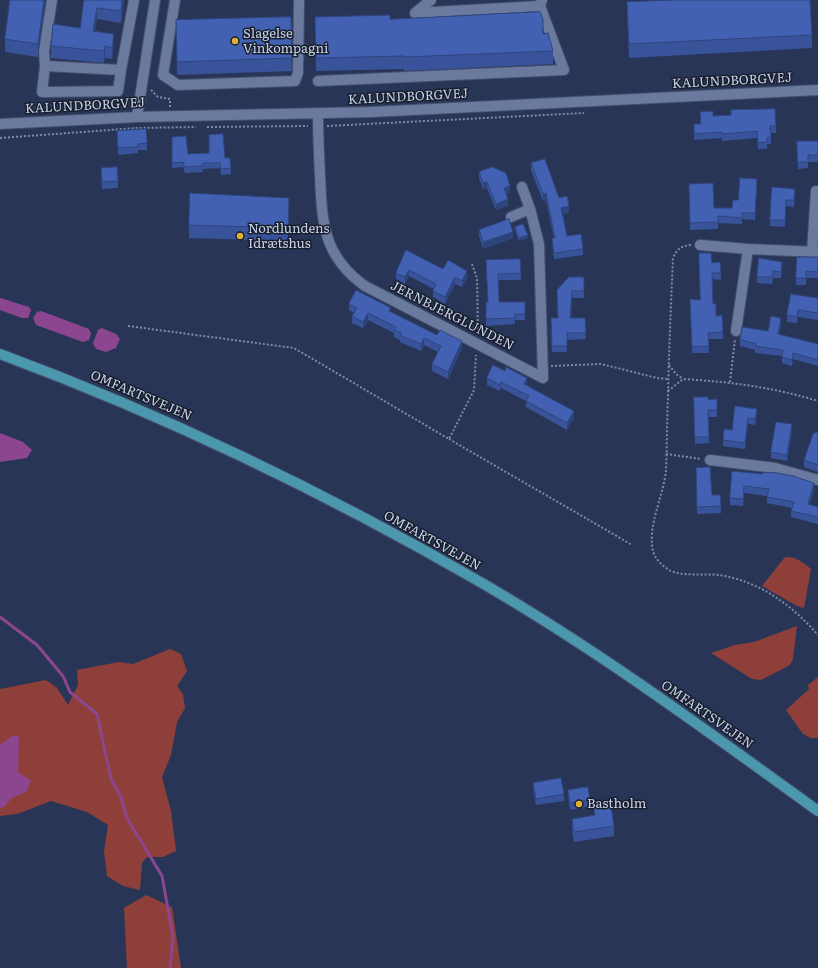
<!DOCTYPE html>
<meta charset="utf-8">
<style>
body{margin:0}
canvas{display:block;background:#283556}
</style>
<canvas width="818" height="968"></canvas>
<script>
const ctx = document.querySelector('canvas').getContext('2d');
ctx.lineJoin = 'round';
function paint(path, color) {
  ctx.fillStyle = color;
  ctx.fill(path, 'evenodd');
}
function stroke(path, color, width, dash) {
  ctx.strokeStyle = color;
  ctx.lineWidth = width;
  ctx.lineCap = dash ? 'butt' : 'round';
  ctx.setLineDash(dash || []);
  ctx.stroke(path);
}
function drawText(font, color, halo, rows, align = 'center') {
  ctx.font = font + ' Literata,serif';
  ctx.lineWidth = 3;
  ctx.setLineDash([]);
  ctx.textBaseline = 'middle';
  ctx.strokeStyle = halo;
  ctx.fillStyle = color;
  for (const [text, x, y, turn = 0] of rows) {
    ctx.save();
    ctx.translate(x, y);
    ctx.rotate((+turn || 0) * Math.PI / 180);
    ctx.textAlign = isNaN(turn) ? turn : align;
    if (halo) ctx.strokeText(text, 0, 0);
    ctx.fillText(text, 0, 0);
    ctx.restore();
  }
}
paint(new Path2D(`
 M785,557C795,556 803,562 811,569L804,608C798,608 770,590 762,586Z
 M797,626L793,659L790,665L761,680L752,679L711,653L735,645L754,642Z
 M170,649L181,654L187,671L177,686L183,694L185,708L177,722L171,755L162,777L171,811L176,851L163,857H147L142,863L140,890L123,886L107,876L104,852L108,825L87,812L51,801L17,814L0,816V689L46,680L57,688L68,705L78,685L77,670L119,662L133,664Z
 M818,677V738H811L803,734L786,710L809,689L808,685Z
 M146,895L172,907L181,968H127L124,908Z`), '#8f3f39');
paint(new Path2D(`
 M0,298L29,307L31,310L28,318H22L0,310Z
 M41,311L89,329L91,333L89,340L83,342L36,325L33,318L37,312Z
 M102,328L116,334L120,339L116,348L106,352L96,349L93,343L98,330Z
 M0,433L23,442L32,450L27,458L0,462Z
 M12,736H19L18,772L31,781L26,792L13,797L4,807L0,808V745Z`), '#8c468f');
stroke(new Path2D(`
 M0,617L37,645L63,676L70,692L97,714L111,779L121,797L127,818L162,876L173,937L170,968`), '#8c468f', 3);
const minor = new Path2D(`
 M52,0L44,51L45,66L121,70L134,0
 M175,0L163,75L178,85L295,81L298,73L299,0
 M431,0L415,13L540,6L542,0
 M45,66L42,92H48L118,91L121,70
 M318,81L564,70L540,6
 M318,114C318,134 319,155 320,175C322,223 323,256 365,286L543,378L539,244L530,209L522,187
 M137,117L155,0
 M0,124L137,117L371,112L818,90
 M511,217L530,209
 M700,245L748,249
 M812,252L816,191H818
 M736,331L748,249L818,252
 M710,460L775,468L818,480`);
const major = new Path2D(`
 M0,354C167,416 328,494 482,583C599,651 709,732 818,811`);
stroke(minor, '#444f6b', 12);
stroke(major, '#444f6b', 12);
stroke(new Path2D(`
 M151,90L158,97L170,99V107
 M327,126L584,113
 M207,127L308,126
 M0,138L137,128L196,127
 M691,245C681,246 677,249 673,258C671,304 669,349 668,395C667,420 667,445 666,470C664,495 647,526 653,551C655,559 663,567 671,571C686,577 703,573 719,575C759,581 792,605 818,635
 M472,264L477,278L478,333
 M128,326L294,348L449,439L474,390L476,355
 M669,365L676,374L683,379
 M551,366L601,364L657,378L668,379
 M730,382L735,339
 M668,391L683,379C731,382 772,387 818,401
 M449,439L632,545
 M666,454L701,459`), '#808aa5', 2, [2, 2]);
stroke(minor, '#6a7a9f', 10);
stroke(major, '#4a97ae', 10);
paint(new Path2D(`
 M45,0L38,57L5,52V39Z
 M84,0H124L121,23L97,19L95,31L114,46L112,59L105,58L104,63L51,58V46L80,28Z
 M627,2L812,35V48L629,58L627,16Z
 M291,17L292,71L177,75L176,20Z
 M315,17L390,19L543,34L553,51V64L404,71V69L316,71Z
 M731,110L776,126V133H771V144H767V149H758L757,138L722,141V138L694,140V124H700V112L713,116L731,115Z
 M117,131L147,143V150H138V153L118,155Z
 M172,137L188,154L225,158L231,168V174L221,175L220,168L203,169V172L185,173L183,167L172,168Z
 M797,141H818V162H808V168L798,169Z
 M531,163L559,198L569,213L563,214L567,236L583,249V255L554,259L552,245V238H554L546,200L543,201L531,170Z
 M101,168L118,181V188L102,189Z
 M479,172L510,193L506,194L508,206L496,210L487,188L483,189L479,178Z
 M689,184L714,208H732L738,200L757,186L755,220L742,219V224L718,223V229L690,230Z
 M772,187L795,196L794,207L786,206L785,227L770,226Z
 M289,211L288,241L189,238V225Z
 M515,227L528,238L519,241L515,231Z
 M479,230L513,238L483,249L479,236Z
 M406,250L443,269L467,278L462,287L455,284L445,304L433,297V291L434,289L409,276L405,284L396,279V273Z
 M797,257H818V278H806V285H796Z
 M520,259L521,280H498L499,302H525V320H515V324L486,326V302H488L486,267Z
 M720,262L721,280L712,279L713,304L716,316L722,315L723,339H708L709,353H692L690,306L700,300L712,263Z
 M782,268L781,278H773L772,284L757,283V277Z
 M584,277V298H572L571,318H585L586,339L567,340V352H552L551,318H558L557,290Z
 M818,298V320L798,317L797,323L787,322V315Z
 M349,304L391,312L462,348L448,379L432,371V364L438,352L424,345L421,351L400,342V340L394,337V333L368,320L363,328L352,323V316L354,313L349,310Z
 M781,325L779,334L818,344V366L793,359L792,366L782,363V356L755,353V350L740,346V339L768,331Z
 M487,378L527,384V385L574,418L567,430L526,407V401L501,388L500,391L487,385Z
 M694,397L708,400L717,399V417H709V443L695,444Z
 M735,406L757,415L755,425L748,424L745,449L723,446V440L732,430Z
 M792,431L787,461L771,458V452Z
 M818,432V472L804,467V460Z
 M696,468L712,495H720L721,513L697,514Z
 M732,471L814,490L810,504L818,507V524L791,517V511L792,508L767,503V496L744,493L743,506L730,505V498Z
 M533,783L564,794V801L536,805L533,789Z
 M568,790L590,800V806L570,810L568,797Z
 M594,808L614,826V836L574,842L572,829V819L594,815Z`), '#39539a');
paint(new Path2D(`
 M44,0H45V2L38,57V44Z
 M122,0H124L121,23V11Z
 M97,8V19L93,43V31Z
 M114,34V46L112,59V48Z
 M105,46V58L104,63V51Z
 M757,179V186L755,220V213Z
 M487,182V188L483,189V183Z
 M510,186V193L504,195V188Z
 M546,193V200L543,201V194Z
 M289,198V211L288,241V228Z
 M508,199V206L496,210V204Z
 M569,206V213L561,214V208Z
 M513,232V238L483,249V242Z
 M528,235V238L519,241V238Z
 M782,262V268L781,278V272Z
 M409,270V276L405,284V277Z
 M467,271V278L462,287V281Z
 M455,277V284L445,304V297Z
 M798,310V317L797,323V317Z
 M368,313V320L363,328V322Z
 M781,318V325L778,340V334Z
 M424,338V345L421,351V344Z
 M462,341V348L448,379V372Z
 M793,353V359L792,366V360Z
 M527,378V384L524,390V384Z
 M501,382V388L500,391V385Z
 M757,409V415L755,425V419Z
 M574,411V418L567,430V423Z
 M748,418V424L745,449V443Z
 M792,424V431L787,461V455Z
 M814,483V490L808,510V504Z`), '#2e447d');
const building = new Path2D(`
 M10,0H44L38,44L5,39Z
 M84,0H122L121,11L97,8L93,31L114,34L112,48L105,46L104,51L51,46L53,24L80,28Z
 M674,0H810L812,35L629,44L627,2Z
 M540,12L543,19V34L548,33L553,51L404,57V56L316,58L315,17L390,15V19Z
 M291,17L292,58L177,62L176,20Z
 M775,109L776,126H770L771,137L767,138V142L758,143L757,131L722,134V132L694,134V124H701L700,112L713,111V116L731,115V110Z
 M146,129L147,143L138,144V147L118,148L117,131Z
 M223,134L225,158H230L231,168L221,169L220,163H203V166L185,167L183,162L172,163V137L186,136L188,154L209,153V135Z
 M797,141H818V155H808V162H798Z
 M545,159L559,198L567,196L569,206L561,208L567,236L581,234L583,249L554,253L552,238H555L546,193L543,194L531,163Z
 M117,167L118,181L102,182L101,168Z
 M492,167L506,173L510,186L504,188L508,199L496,204L487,182L483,183L479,172Z
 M740,178L757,179L755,213H742V218L718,216V222L690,223L689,184L713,183L714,208H732L733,200H738Z
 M772,187L795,189L794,200H786L785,220H770Z
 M190,193L289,198L288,228L189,225Z
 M509,219L513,232L483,242L479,230Z
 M523,224L528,235L519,238L515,227Z
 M406,250L443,269L448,260L467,271L462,281L455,277L445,297L433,291L436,284L409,270L405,277L396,273Z
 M699,253H711L712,263L720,262L721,273H712L713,304H716V316L722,315L723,332L708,333L709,346L692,347L690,299L700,300Z
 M797,257H818V272L806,271V278H796Z
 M759,258L782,262L781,272L773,271L772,277H757Z
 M520,259L521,273L498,274L499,302H525V314H515V318L486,319V302H488L486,260Z
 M569,277H584V291H572L570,318H585L586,333H567V346H552L551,318H558L557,290Z
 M356,290L391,308L389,311L437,335L440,330L462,341L448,372L432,364L441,346L424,338L421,344L400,335L401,333L394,330L396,327L368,313L363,322L352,316L357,308L349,304Z
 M791,294L818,298V313L798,310L797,317L787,315Z
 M771,316L781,318L778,334L818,344V360L793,353L792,360L782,357L783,350L755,346L756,344L740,339L742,327L768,331Z
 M493,365L505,371L506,367L527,378L524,384L574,411L567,423L526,401L529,396L501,382L500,385L487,378Z
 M694,397H708V400L717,399V410H708L709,437H695Z
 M735,406L757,409L755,419L748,418L745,443L723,440L724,429L732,430Z
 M776,422L792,424L787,455L771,452Z
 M818,432V465L804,460L813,434Z
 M710,467L712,495H720L721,506L697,507L696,468Z
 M732,471L763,474V472L771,473L772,472L793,476L814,483L808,504L818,507V517L791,511L794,502L767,497L769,489L744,486L743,499L730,498Z
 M561,778L564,794L536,799L533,783Z
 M588,787L590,800L570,803L568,790Z
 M611,806L614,826L574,832L572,819L595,815L594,808Z`);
paint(building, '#4261b3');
stroke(building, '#2e447d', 1);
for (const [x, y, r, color] of [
 [235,41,4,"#e0b034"],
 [240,236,4,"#e0b034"],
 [579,804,4,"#e0b034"]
]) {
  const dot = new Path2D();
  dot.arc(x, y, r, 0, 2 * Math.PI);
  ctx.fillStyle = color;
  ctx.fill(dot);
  stroke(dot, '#171e2d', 1.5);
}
drawText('13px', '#c8d1e6', '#171e2d', [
 ["Slagelse",243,34],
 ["Vinkompagni",243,49],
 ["Nordlundens",248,229],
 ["Idrætshus",248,244],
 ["Bastholm",587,804]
], 'left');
drawText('13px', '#c8d1e6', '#171e2d', [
 ["KALUNDBORGVEJ",732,81,-3],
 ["KALUNDBORGVEJ",408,97,-3],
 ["KALUNDBORGVEJ",85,106,-3],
 ["JERNBJERGLUNDEN",452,316,27],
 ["OMFARTSVEJEN",141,396,23],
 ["OMFARTSVEJEN",432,541,29],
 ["OMFARTSVEJEN",707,715,35]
]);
</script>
